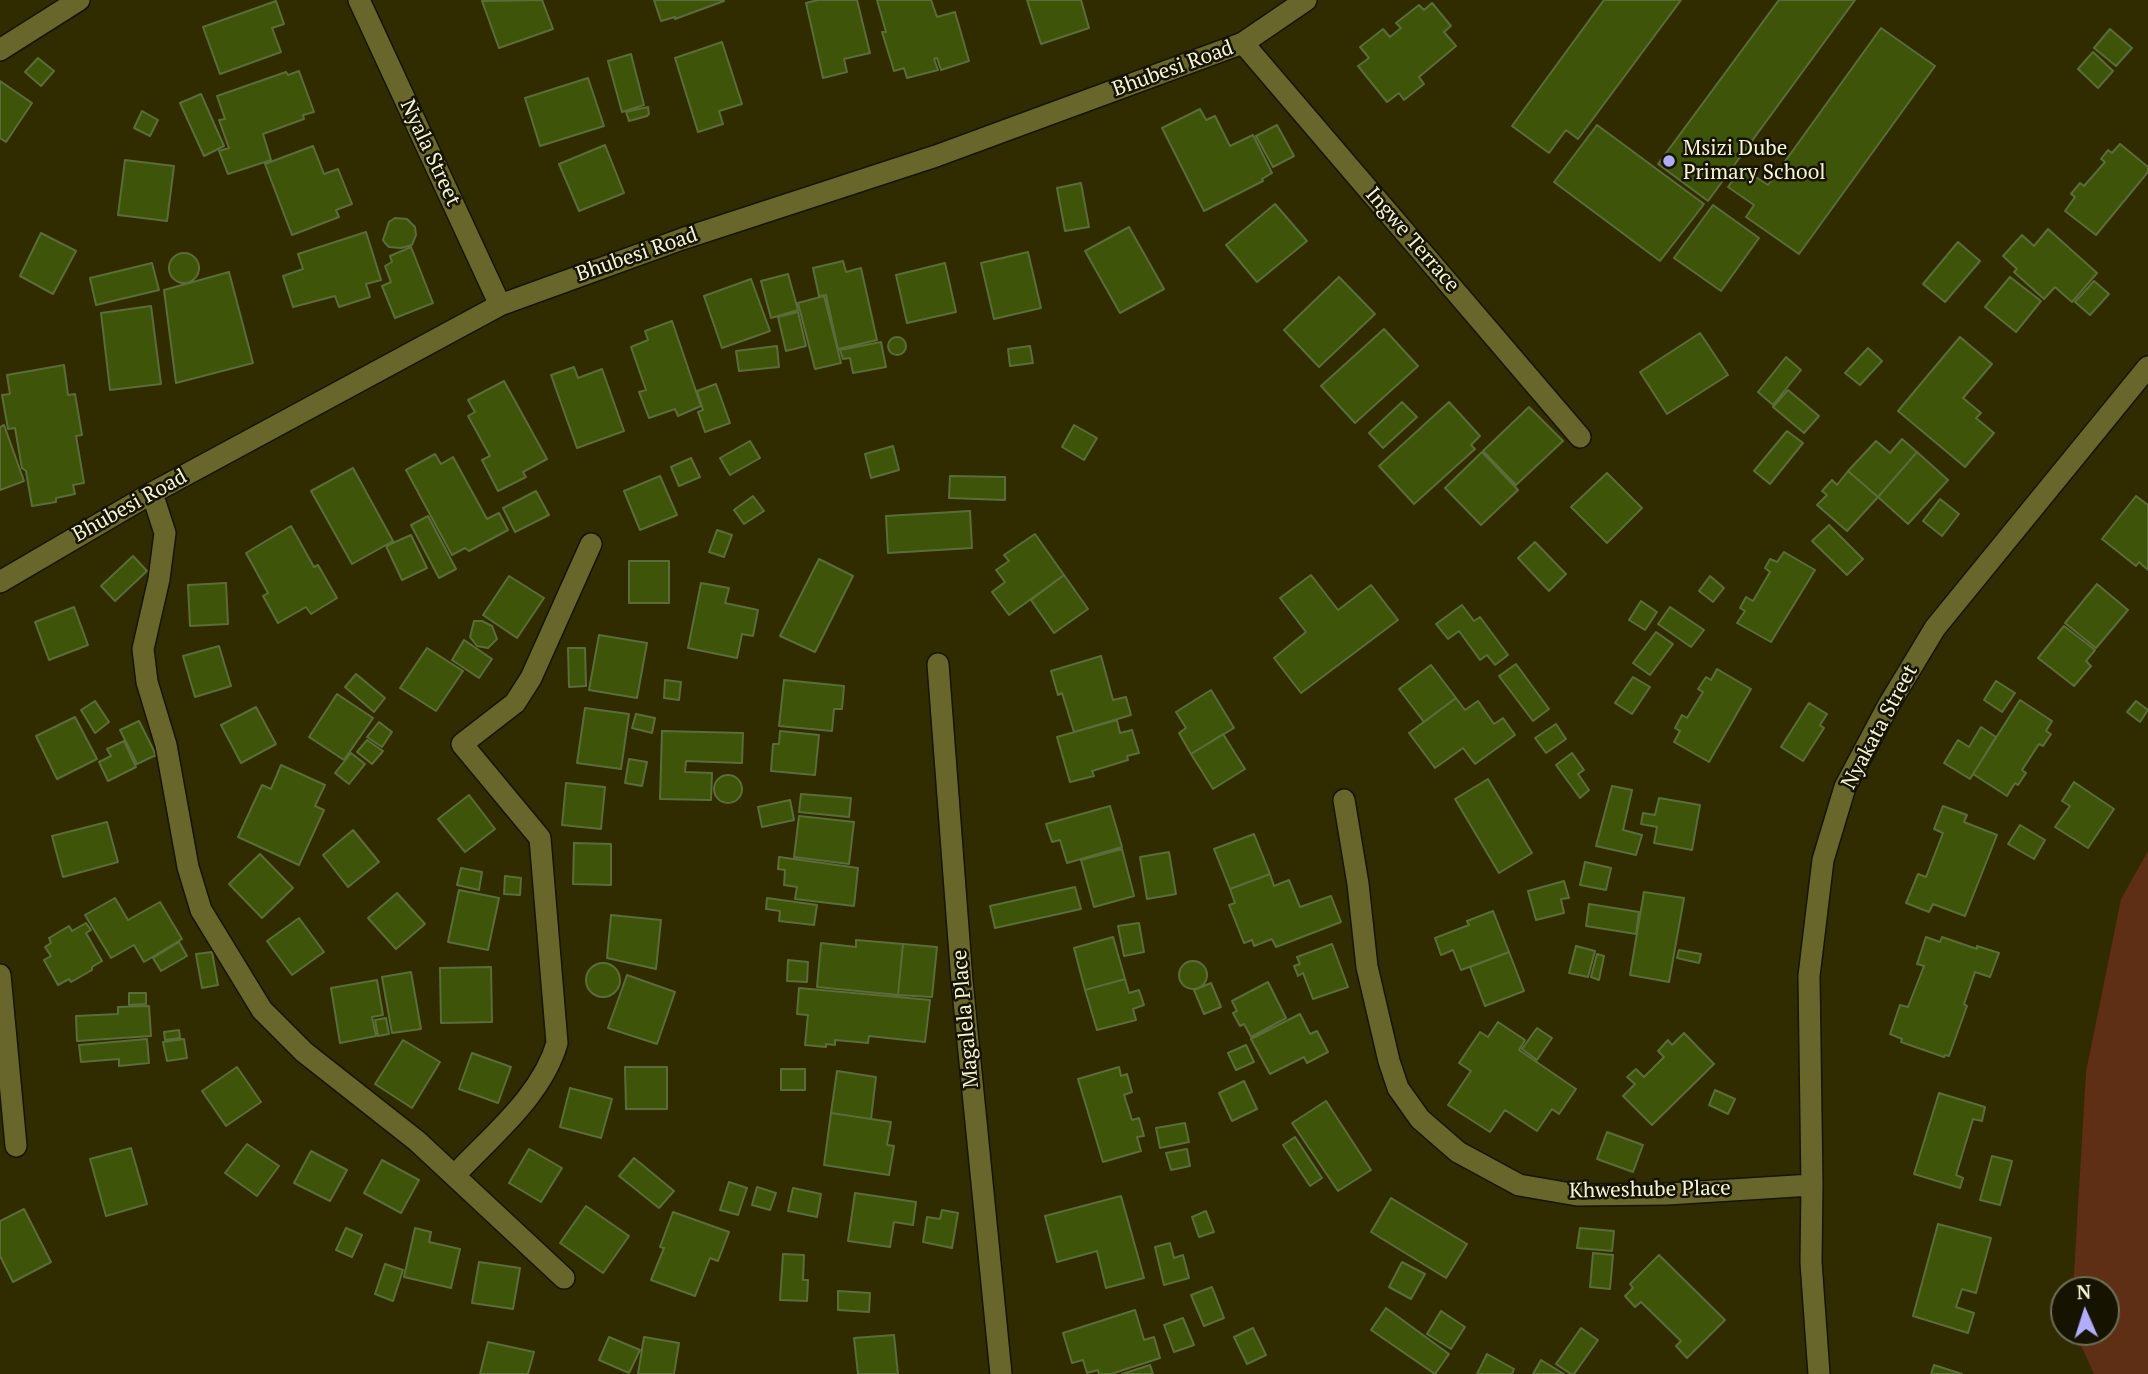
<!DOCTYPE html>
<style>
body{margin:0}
#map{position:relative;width:2148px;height:1374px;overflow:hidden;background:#302c00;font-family:"PT Serif",serif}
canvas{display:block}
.north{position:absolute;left:2050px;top:1276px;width:70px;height:70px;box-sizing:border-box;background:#161400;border:2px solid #6f6e56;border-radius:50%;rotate:357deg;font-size:19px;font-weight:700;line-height:28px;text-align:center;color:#f5f4d6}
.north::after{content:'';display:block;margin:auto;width:24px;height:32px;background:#b1adfa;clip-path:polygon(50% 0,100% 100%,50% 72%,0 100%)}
</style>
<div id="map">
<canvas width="2148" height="1374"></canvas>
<div class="north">N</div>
</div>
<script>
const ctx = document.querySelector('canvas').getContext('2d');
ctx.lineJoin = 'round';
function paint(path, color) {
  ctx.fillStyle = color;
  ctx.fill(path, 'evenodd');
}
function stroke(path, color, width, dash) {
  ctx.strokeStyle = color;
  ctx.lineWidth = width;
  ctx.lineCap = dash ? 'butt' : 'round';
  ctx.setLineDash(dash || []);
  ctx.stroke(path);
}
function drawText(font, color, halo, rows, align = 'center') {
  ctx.font = font + ' "PT Serif",serif';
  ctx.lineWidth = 5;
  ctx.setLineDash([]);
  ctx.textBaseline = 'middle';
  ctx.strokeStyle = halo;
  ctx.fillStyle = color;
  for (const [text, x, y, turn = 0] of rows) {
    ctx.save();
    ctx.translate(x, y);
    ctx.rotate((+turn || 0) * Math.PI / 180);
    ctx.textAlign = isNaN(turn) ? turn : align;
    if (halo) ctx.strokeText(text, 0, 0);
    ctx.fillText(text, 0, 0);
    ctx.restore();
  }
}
paint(new Path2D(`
 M2148,851V1374H2094L2075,1332H2106V1290H2073L2086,1072L2121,899Z`), '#5e2e15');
const building = new Path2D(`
 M542,0L553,29L499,48L482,1Z
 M654,0H724V1L675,19V17L661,21Z
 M818,0H857L870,53L844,59L847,72L823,78L806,3Z
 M877,0H931L937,17L955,12L969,61L941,70L937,58L934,59L938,70L907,78L904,68L894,71L882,32H886Z
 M1027,0H1081L1089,28L1041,44Z
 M1604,0H1681L1578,139L1566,130L1549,153L1512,126Z
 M1779,0H1855L1708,201L1658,164Z
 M276,1L284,24L272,28L281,52L220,74L203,27Z
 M1432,3L1451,26L1444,32L1456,46L1419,77L1424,84L1404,100L1399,93L1387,102L1358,66L1369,58L1360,47L1383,29L1390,37L1401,28L1396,23L1419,5L1424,10Z
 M1881,28L1935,66L1799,254L1746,217L1754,205L1728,187L1742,168L1768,185Z
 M2110,29L2132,48L2116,66L2094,48Z
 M722,42L742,104L719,111L723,124L698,132L675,58Z
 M2093,52L2113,71L2098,88L2078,69Z
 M631,54L644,105L622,112L608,61Z
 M38,58L54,71L41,86L25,72Z
 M299,71L314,112L303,115L304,119L263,134L271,160L228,174L219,151L229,148L219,120L225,119L217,96L286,72L288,75Z
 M588,78L604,126L540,146L525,98Z
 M0,81L32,103L6,142L0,138Z
 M201,94L224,146L204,156L180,103Z
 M648,107L649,114L647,116L629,121L626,112Z
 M1200,109L1206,120L1215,116L1230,146L1253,135L1272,173L1262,179L1263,181L1204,211L1162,128Z
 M142,111L158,120L150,136L134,128Z
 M1277,125L1294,156L1273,167L1256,136Z
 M1597,125L1704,204L1660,261L1554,182Z
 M2120,144L2148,167V172L2096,235L2065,211L2075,197L2071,194L2080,183L2084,186L2105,162L2101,159L2108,150L2112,153Z
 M605,145L624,193L579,211L559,164Z
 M313,146L324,174L338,169L352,204L336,210L339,217L292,235L265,164Z
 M125,160L174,166L167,221L118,215Z
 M1081,183L1089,227L1065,231L1057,188Z
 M1275,204L1307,241L1257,282L1226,245Z
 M1713,205L1759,238L1721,291L1674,258Z
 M395,218L407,219L415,227L416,235L412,245L401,248L389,247L385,243L383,240L389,222Z
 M1129,227L1164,289L1120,313L1085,251Z
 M2048,229L2097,273L2072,302L2055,287L2044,299L2014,272L2017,269L2003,256L2022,235L2034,246Z
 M366,232L381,280L366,284L370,297L339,307L335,296L293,307L283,276L303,269L298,254Z
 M41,233L76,251L53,294L20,276Z
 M1958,242L1980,261L1945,302L1923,284Z
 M411,247L433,303L395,318L382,286L391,282L385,266L392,262L390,256Z
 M1028,252L1041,308L994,319L981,263Z
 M169 268a15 15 0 1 1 30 0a15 15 0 1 1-30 0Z
 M843,261L846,272L861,268L877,340L838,349L826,295L819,296L813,268Z
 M152,263L159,290L96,305L90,278Z
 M945,263L956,312L907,323L896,275Z
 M229,272L253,363L176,383L164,290Z
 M788,274L798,310L771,318L761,281Z
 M1339,277L1375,314L1319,367L1284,330Z
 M2010,277L2041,301L2016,332L1985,307Z
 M751,279L770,331L722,348L704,296Z
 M2094,281L2109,294L2090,315L2075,302Z
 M824,296L841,363L815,369L798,303Z
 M151,306L161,384L110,390L101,313Z
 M798,312L806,346L786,351L778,317Z
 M672,321L701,406L678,416L675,409L649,418L639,392L646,390L631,347L648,340L645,331Z
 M1384,329L1418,366L1355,423L1321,386Z
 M1700,333L1728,375L1667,414L1640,372Z
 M888 346a9 9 0 1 1 18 0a9 9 0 1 1-18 0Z
 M1960,337L1992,364L1963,398L1981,413L1976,418L1994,433L1965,467L1898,411Z
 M881,342L886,367L853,373L850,358L843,359L840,350Z
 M777,346L779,367L739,371L736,351Z
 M1030,346L1033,363L1010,366L1008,349Z
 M1868,348L1882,361L1860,385L1845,373Z
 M1786,357L1801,370L1773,405L1758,392Z
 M64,365L68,395L75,394L82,435L76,436L84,483L73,485L75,494L56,498V502L32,506L26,471L22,468L15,428L8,429L2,395L10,394L7,375Z
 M574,367L578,378L602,369L624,431L577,448L551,375Z
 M504,381L547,459L523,472L526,477L498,491L482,460L490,456L468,416L475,412L468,400Z
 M716,384L730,423L705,432L698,412L703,410L697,391Z
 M1788,390L1819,416L1804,433L1773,407Z
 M1402,402L1417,417L1383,448L1369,433Z
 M1449,402L1480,436L1471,445L1475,449L1414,504L1379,466Z
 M1529,407L1563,441L1516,485L1483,451Z
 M4,425L24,481L0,490V427Z
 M1074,425L1097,438L1084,460L1062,447Z
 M1787,431L1803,443L1770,484L1754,471Z
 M1902,439L1917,452L1878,497L1848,471L1876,441L1890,453Z
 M750,441L760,458L730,475L720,458Z
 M893,446L899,470L871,478L865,454Z
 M1482,452L1518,490L1481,525L1445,488Z
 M1917,452L1948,480L1908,524L1878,497Z
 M435,454L441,464L453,457L487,519L499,513L508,530L469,551L465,548L452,555L406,470Z
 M691,458L700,477L679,486L671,467Z
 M353,468L393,541L352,564L311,491Z
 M1848,471L1878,497L1847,531L1817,505L1827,495L1822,491L1832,480L1837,485Z
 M1607,473L1642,508L1607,543L1571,507Z
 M660,476L677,515L640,530L624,491Z
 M950,476L1005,477V500L949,498Z
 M536,491L549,515L515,532L503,508Z
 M753,496L764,511L744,524L734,510Z
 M2136,496L2148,505V570L2139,562L2136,566L2102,539Z
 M1940,499L1959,514L1942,536L1923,521Z
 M970,511L972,548L888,553L886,516Z
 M428,516L456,569L439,578L411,525Z
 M1829,525L1863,559L1847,575L1812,541Z
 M291,526L314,567L318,565L337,598L311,614L306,607L278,623L263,596L268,593L246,553Z
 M717,530L732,535L724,557L709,552Z
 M1035,534L1064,575L1009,615L992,592L1005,582L996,570L1009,561L1004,555Z
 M411,535L427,568L402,580L386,546Z
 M1535,542L1566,574L1549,591L1518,558Z
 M1784,552L1815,570L1771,642L1737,623L1745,611L1740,608L1746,597L1753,601L1770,572L1765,568L1770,559L1777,562Z
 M133,556L147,571L115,601L101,586Z
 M819,559L853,576L815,652L780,636Z
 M629,561H669V603H629Z
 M1064,575L1088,609L1054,633L1031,600Z
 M1311,575L1338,610L1371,585L1398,620L1301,693L1274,658L1306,632L1280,598Z
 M509,576L544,598L517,638L483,615Z
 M1710,576L1724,588L1713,602L1699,591Z
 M226,583L228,624L190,626L188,585Z
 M701,583L729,588L725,603L758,610L753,636L742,634L737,658L688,648Z
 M2097,584L2128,610L2096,648L2065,623Z
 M1641,601L1657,612L1645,630L1629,620Z
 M1462,605L1474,621L1480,617L1508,655L1495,665L1487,655L1480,660L1459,631L1448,639L1436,624Z
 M74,607L88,645L49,660L35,622Z
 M1670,607L1704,630L1691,647L1658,624Z
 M474,621H482L492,626L497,639L488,648L477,646L470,637Z
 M2064,626L2095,650L2086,661L2091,666L2074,686L2038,658Z
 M1656,632L1673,644L1650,675L1633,663Z
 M599,635L647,643L637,698L589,690Z
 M464,640L492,659L479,678L452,660Z
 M219,646L231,686L195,697L183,656Z
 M427,648L463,671L436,711L400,688Z
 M568,648H585L586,686L569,687Z
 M1101,656L1113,700L1126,697L1131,715L1074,732L1062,693L1058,695L1051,671Z
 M1516,664L1549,709L1533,721L1499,676Z
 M1431,665L1456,698L1424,722L1399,689Z
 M1717,669L1751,689L1709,762L1674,742L1680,731L1675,728L1682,715L1687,718L1703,692L1698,689L1706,677L1711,680Z
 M356,674L385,698L374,712L345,687Z
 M1633,677L1650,687L1632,714L1615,703Z
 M665,680L681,682L679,700L664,698Z
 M784,680L844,686L842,709H834L832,731L779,726Z
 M1996,681L2015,693L2002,712L1984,700Z
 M1211,690L1234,728L1191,754L1179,733L1186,728L1176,712Z
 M337,694L373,718L344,760L309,737Z
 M1456,698L1465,710L1478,701L1494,724L1503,718L1515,735L1475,764L1463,748L1435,768L1409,733Z
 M2020,700L2052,721L2046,731L2051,734L2043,746L2039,744L2022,770L2026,773L2018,785L2015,783L2007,796L1973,774Z
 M95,701L109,722L95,733L81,710Z
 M2136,701L2148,710L2140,722L2127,712Z
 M1809,703L1827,714L1820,725L1824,728L1803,761L1781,747Z
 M256,707L276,744L241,763L221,725Z
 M585,708L629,714L621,769L577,763Z
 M636,714L655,718L652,733L632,728Z
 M75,717L97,759L57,779L36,736Z
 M1117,720L1120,733L1132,730L1139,753L1127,756L1128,760L1092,771L1094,776L1070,782L1057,737Z
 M139,721L156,755L137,764L120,730Z
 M379,722L392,732L382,747L367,737Z
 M1556,724L1566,739L1546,753L1535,738Z
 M1981,727L1996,737L1970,779L1944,763L1958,740L1969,747Z
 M662,731L743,733L742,763L686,761L685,772L712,773L711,800L660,799Z
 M780,731L819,735L815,775L771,771L773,744H779Z
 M1223,734L1245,769L1213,789L1191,754Z
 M367,740L383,751L372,764L357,752Z
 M124,741L136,767L108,781L99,762L111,756L107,749Z
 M351,753L365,764L349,784L335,773Z
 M1572,753L1584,770L1578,774L1589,790L1580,798L1556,765Z
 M629,759L647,762L642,786L625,783Z
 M281,765L325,785L315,806L324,810L299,865L238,837L262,785L271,789Z
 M714 789a14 14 0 1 1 28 0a14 14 0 1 1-28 0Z
 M1488,779L1532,853L1499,873L1455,799Z
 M2074,782L2114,809L2088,848L2055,827L2070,806L2062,801Z
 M566,783L605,787L601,829L562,825Z
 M1612,786L1632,790L1623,830L1642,835L1636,855L1596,846Z
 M801,794L851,798L849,817L799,812Z
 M469,795L495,829L465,852L438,819Z
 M1659,798L1700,805L1692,850L1654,843L1657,827L1641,824L1643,813L1655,815Z
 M790,800L794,820L762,827L758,807Z
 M1110,806L1122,847L1067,863L1060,840L1052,842L1046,824Z
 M1943,806L1967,815L1964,822L1997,835L1965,916L1933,904L1929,912L1906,903L1918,874L1926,877L1943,833L1934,829Z
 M799,816L854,822L849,864L794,857Z
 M107,822L118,862L63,877L52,836Z
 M2020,825L2045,840L2034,859L2008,844Z
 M353,830L379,862L348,887L323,855Z
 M1254,834L1270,874L1230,889L1214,849Z
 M574,843L611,844V885L573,884Z
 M1122,849L1134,896L1094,907L1081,860Z
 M1169,852L1176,894L1147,899L1140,857Z
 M260,854L293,888L262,918L229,884Z
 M779,857L858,868L854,906L795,899L797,887L784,885L785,870L778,869Z
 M1585,862L1611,868L1606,890L1580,885Z
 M461,868L482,872L479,890L457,885Z
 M1270,874L1274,886L1289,880L1300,907L1331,896L1341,922L1276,947L1272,939L1254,946L1252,940L1244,943L1229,905L1235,903L1230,889Z
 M505,876L521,878L520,895L504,894Z
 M1564,881L1569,898L1561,899L1564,913L1536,920L1528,891Z
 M1075,887L1081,909L995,928L990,906Z
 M459,890L499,898L488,950L448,942Z
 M1644,892L1684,898L1669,982L1630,975Z
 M397,893L425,924L396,949L368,918Z
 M115,898L128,920L160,902L182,939L144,962L134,945L111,958L85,915Z
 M767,898L817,905L814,925L779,921L780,911L766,909Z
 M1589,904L1639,912L1636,934L1586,926Z
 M1493,911L1509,952L1461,970L1453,950L1441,955L1435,938L1469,925L1467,921Z
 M611,915L661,920L656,969L607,958Z
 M299,918L324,952L292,975L267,941Z
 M86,923L91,930L86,933L102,961L92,967V970L71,982L69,979L58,985L44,960L51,956L45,947L51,943L49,938L69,926L72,931Z
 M1139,923L1144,952L1124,956L1118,926Z
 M1113,937L1125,979L1085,990L1074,948Z
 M1926,937L1940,942L1942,937L1977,949V946L1999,953L1990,977L1975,972L1964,1004L1967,1006L1949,1056L1945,1055L1944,1057L1901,1042L1902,1039L1890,1034L1900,1005L1908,1007L1924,966L1917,964Z
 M856,940L903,944L898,995L817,987L821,943L856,947Z
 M179,942L187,956L161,971L153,958Z
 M903,944L937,947L932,997L898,995Z
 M1332,944L1348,987L1313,999L1303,973L1298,976L1294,966L1300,964L1297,957Z
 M1576,946L1595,951L1588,977L1569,973Z
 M1679,950L1701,954L1699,963L1677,958Z
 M212,952L218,985L202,988L196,954Z
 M1509,952L1524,991L1485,1006L1470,967Z
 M1597,954L1604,956L1599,980L1591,977Z
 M788,960L808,962L807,982L787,981Z
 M1179 975a14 14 0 1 1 28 0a14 14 0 1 1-28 0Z
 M586 980a17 17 0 1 1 34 0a17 17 0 1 1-34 0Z
 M491,967L492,1022L441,1023L440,968Z
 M411,972L421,1029L392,1033L382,977Z
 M627,975L675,992L657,1044L608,1028Z
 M1125,979L1129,993L1139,990L1144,1005L1133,1009L1136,1020L1097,1030L1085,990Z
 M377,980L383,1015L372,1017L376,1036L340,1043L331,988Z
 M1268,982L1286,1018L1251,1037L1244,1024L1240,1026L1233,1013L1237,1011L1232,1001Z
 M1211,983L1221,1007L1204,1014L1194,990Z
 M799,988L930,1000L925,1042L869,1036L868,1043L835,1040V1045L826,1044V1047L805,1045L808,1015L797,1014Z
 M129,993H146V1004L129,1005Z
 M149,1006L151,1036L77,1041L76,1016L118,1014V1007Z
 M1300,1014L1310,1034L1317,1031L1328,1052L1307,1063L1304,1057L1270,1074L1251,1039Z
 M386,1018L389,1034L378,1036L375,1020Z
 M1498,1022L1525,1040L1519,1050L1576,1089L1559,1114L1552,1109L1537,1131L1505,1110L1490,1132L1448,1105L1471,1071L1459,1063L1480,1032L1488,1037Z
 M1537,1028L1552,1038L1537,1060L1522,1049Z
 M179,1030L180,1038L165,1040L164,1032Z
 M1684,1033L1714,1064L1652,1125L1623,1096L1635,1084L1627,1077L1636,1069L1644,1077L1664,1057L1658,1051L1668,1040L1672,1045Z
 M147,1039L149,1063L119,1066V1059L81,1062L79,1045Z
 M184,1039L187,1058L167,1061L163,1042Z
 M403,1040L440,1062L412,1108L375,1084Z
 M1246,1045L1254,1062L1236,1070L1228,1053Z
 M472,1053L511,1067L498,1103L459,1089Z
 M237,1067L261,1102L226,1126L202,1091Z
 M625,1067H667V1109H626Z
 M1119,1067L1121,1076L1127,1074L1132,1092L1124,1095L1132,1120L1139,1118L1144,1136L1137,1137L1141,1151L1103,1162L1078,1079Z
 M781,1069H805V1090H781Z
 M837,1071L876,1077L871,1119L831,1113Z
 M1244,1081L1257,1109L1232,1121L1219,1093Z
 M570,1088L612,1099L601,1138L560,1127Z
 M1715,1090L1735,1099L1728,1114L1709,1105Z
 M1939,1093L1985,1107L1982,1121L1973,1119L1956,1175L1963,1178L1960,1188L1914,1174Z
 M1326,1101L1371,1170L1338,1191L1292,1123Z
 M831,1113L891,1122L887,1145L894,1146L889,1175L824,1165Z
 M1185,1123L1189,1142L1160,1148L1156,1128Z
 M1607,1132L1643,1145L1633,1172L1597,1159Z
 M1295,1137L1322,1178L1310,1186L1283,1145Z
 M247,1144L279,1166L257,1196L225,1173Z
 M131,1148L147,1204L106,1216L90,1159Z
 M529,1149L562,1168L541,1202L509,1183Z
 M1187,1149L1190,1166L1171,1170L1166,1153Z
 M311,1151L347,1170L330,1201L294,1183Z
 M1992,1156L2012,1161L2000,1205L1980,1200Z
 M634,1158L674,1191L659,1208L619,1176Z
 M382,1160L419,1180L401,1213L364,1193Z
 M729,1182L747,1188L738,1215L720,1210Z
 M757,1187L776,1193L770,1210L752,1205Z
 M793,1188L821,1194L817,1217L788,1211Z
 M855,1193L916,1202L913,1225L894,1222L890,1247L848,1241Z
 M1121,1196L1144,1278L1106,1288L1097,1251L1057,1262L1045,1216Z
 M1391,1198L1467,1244L1446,1278L1371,1232Z
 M586,1206L629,1236L603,1273L560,1243Z
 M24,1209L51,1262L13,1282L0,1256V1221Z
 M942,1210L958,1213L952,1248L923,1242L927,1217L940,1219Z
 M1206,1211L1214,1232L1199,1237L1192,1217Z
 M673,1212L729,1232L718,1261L710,1258L695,1296L651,1280L664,1248L660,1247Z
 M1938,1224L1991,1238L1976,1293L1962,1289L1956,1307L1974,1313L1968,1333L1913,1316Z
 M346,1228L362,1235L352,1257L336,1250Z
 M415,1228L431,1232L429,1242L460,1249L451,1288L404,1277Z
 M1580,1228L1614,1231L1612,1251L1577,1248Z
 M1170,1243L1174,1258L1183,1255L1189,1278L1164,1285L1155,1247Z
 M1593,1253L1613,1255L1610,1289L1590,1287Z
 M783,1254L804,1255L803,1280H808L807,1301L780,1300Z
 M1659,1255L1725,1320L1687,1358L1676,1346L1681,1341L1641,1302L1635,1307L1625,1296L1633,1288L1630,1284Z
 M479,1262L520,1268L513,1309L472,1303Z
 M1402,1262L1425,1274L1411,1299L1389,1287Z
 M385,1264L403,1270L393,1301L375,1294Z
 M1212,1287L1224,1318L1204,1326L1191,1295Z
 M838,1291L870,1293L869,1312L838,1310Z
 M1386,1308L1449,1354L1435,1374L1371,1330Z
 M1135,1310L1144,1340L1154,1337L1160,1358L1111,1374H1099L1098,1370L1087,1373L1083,1360L1072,1363L1063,1333Z
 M1441,1311L1465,1327L1451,1349L1427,1334Z
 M1183,1318L1194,1345L1174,1352L1164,1325Z
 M1253,1328L1266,1355L1247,1364L1234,1337Z
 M1581,1328L1598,1340L1574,1374H1571L1556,1364Z
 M894,1335L898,1374H858L854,1338Z
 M609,1337L640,1350L629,1373L599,1360Z
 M644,1337L679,1343L674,1374H638Z
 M488,1342L534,1352L528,1374H480Z
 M1487,1354L1514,1369L1512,1374H1477Z
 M1541,1360L1564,1374H1533Z
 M1150,1365L1153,1374H1122Z
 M1934,1365L1962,1374H1931Z`);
paint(building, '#3e5408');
stroke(building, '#5a6d39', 2);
const service = new Path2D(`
 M0,50L79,0`);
const minor = new Path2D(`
 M359,0L500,305
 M1243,43L1580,437
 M152,493L165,533L159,579L143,649L147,682L166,745L188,867L201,910L262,1010L304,1052L417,1141L564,1278
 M0,582L152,493L500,305L682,239L936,156L1243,43L1306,0
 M938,664L962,981L1001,1374
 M1344,800L1358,884L1367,967L1389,1061L1398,1088L1420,1119L1458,1152L1519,1185L1577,1195L1667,1194L1812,1185
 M0,975L16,1146
 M455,1175C491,1136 542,1096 557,1043L540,838L462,744L515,703L531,678L591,544
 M1819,1374L1811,1262L1812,1185L1809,976L1823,860L1845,787L1888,706L1935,628L2148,367`);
stroke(service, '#171400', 24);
stroke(minor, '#171400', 24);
stroke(service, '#69662c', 21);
stroke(minor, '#69662c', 21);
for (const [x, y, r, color] of [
 [1669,161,7,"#b1adfa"]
]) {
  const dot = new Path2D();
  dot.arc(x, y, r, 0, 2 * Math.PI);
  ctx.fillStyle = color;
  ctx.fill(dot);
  stroke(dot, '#161400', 2.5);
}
drawText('21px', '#f5f4d6', '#161400', [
 ["Bhubesi Road",1173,69,-20],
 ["Nyala Street",430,153,65],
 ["Ingwe Terrace",1412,240,49],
 ["Bhubesi Road",637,255,-19],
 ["Bhubesi Road",130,506,-29],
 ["Nyakata Street",1880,727,-62],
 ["Magalela Place",966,1019,-95],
 ["Khweshube Place",1650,1190,-1]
]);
drawText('21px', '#f5f4d6', '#161400', [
 ["Msizi Dube",1683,149],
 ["Primary School",1683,173]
], 'left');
</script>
